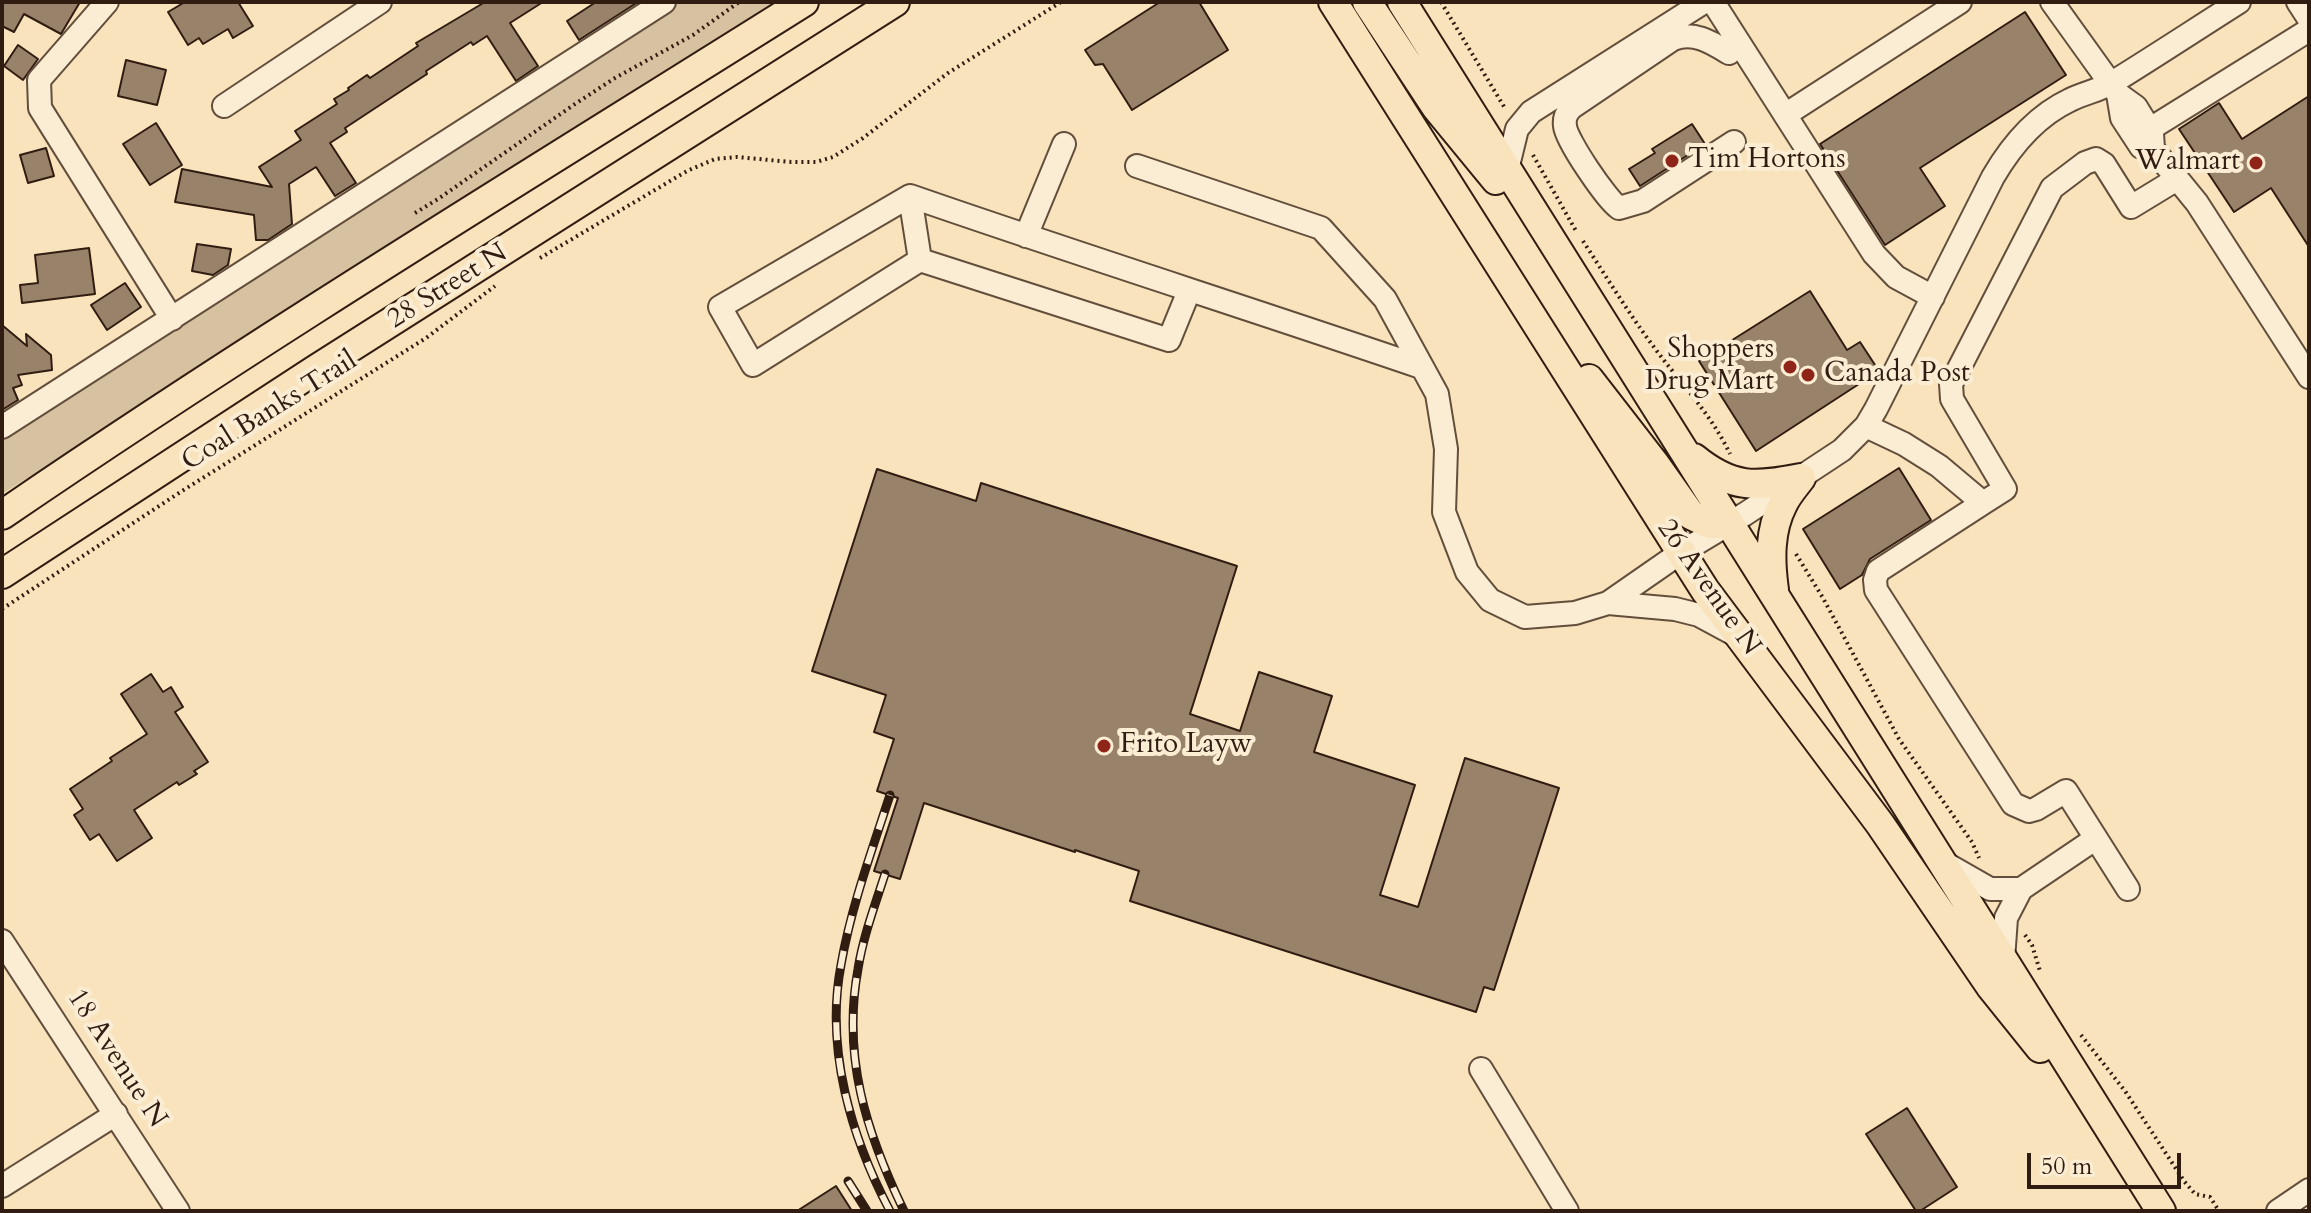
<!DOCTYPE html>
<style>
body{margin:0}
#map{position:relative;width:2311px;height:1213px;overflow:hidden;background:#f8e3bd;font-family:Cardo,serif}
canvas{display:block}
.frame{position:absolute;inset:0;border:4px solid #311c11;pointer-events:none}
.scale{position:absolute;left:2027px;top:1153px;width:154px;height:36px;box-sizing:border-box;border:4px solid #311c11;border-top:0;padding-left:10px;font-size:24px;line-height:28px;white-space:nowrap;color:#311c11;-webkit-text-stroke:6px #faedd4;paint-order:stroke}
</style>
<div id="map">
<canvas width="2311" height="1213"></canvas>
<div class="frame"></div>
<div class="scale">50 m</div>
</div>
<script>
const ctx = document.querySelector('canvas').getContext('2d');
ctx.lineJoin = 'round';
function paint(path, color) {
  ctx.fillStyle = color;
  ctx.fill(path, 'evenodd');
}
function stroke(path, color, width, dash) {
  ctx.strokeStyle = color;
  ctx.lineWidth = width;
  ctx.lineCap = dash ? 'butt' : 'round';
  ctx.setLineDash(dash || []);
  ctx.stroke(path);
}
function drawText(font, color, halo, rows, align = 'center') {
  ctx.font = font + ' Cardo,serif';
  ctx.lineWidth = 8;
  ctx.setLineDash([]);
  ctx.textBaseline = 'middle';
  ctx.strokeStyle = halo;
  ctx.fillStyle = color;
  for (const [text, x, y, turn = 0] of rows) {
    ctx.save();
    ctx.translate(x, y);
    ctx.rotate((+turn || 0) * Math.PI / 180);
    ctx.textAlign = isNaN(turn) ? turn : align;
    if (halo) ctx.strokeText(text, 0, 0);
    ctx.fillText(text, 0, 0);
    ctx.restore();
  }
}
paint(new Path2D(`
 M662,2H778L2,494V442C224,298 441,147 662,2Z`), '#d6c1a0');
const building = new Path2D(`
 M2,2H80L61,34L24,14L14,32L2,26Z
 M185,2H238L253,26L233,38L228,29L203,44L199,38L188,45L168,12Z
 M485,2H543L510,23L538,66L516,81L487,36L473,45L471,42L426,71L427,74L345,128L347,132L330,143L356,183L335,196L316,167L289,184L292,224L268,240H256L254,215L175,202L182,169L272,187L259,167L301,140L295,131L337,104L334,99L349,90L348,88L367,75L370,78L418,46L416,43Z
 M596,2H638L579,40L567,21Z
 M1160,2H1199L1228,50L1132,110L1103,64L1095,65L1085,50Z
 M2025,12L2066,75L1920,168L1945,206L1885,245L1820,144Z
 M18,45L38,59L23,80L4,66Z
 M126,60L166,70L157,105L118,96Z
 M2309,96V247L2271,188L2234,212L2179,129L2219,103L2242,139Z
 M156,123L182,165L150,185L123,144Z
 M1692,124L1705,144L1640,186L1629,169L1655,153L1652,149Z
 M46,148L54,176L28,183L20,155Z
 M197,244L231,249L228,265L213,275L192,271Z
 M89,248L95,294L22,303L20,285L38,283L35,255Z
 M125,283L141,307L107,330L91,305Z
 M1810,291L1847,350L1860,342L1879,371L1756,451L1699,361Z
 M2,325L27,346L26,334L51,355L52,370L18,375L22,385L13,388L18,400L2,410Z
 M1899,468L1931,520L1870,559L1862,575L1840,589L1803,529Z
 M877,469L976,501L981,483L1237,566L1190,714L1240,731L1259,672L1332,696L1314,752L1415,785L1380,895L1418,907L1465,758L1559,788L1494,990L1484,987L1476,1012L1130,901L1139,871L1075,850V852L924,803L900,879L874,871L898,798L877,791L894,739L874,732L886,695L812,671Z
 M151,674L163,692L171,687L183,707L175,712L208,762L194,771L197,774L179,785L177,782L134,810L152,838L117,861L99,834L90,840L74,815L83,809L70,789L112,761L110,758L147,734L121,694Z
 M1907,1108L1957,1187L1920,1211H1916L1866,1134Z
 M836,1186L852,1211H797Z`);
paint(building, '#98836a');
stroke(building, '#311c11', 2);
const minor = new Path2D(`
 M107,2L39,80L40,108L172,319
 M1713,2L1874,254L1896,277L1933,297
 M2052,2L2118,94L2136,107L2152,133L2153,149L2141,147L2122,118L2118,94
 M2298,2L2309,19
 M1729,53C1711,42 1694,31 1673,39L1571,108C1566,114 1564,118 1565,126C1566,140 1607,200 1619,208L1643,201L1734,142
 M224,106L380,2
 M1785,115L1960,2
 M2150,129L2309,30
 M2153,149L2197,203L2309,377
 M1137,166L1321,228L1385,299L1437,394L1446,449L1444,512L1467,572L1490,600L1525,617L1575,613L1608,603L1680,553L1745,514L1842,450L1866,426L1876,409L1993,177C2011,146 2036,116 2070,100C2084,93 2101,90 2115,81C2157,55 2198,28 2239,2
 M1507,170L1517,129L1531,112L1704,2
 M910,196L920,260
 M1026,236L1064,144
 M1189,291L1169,340L920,260L753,365L720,307L910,196C1080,255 1251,309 1421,367
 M1866,426L1904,444L1939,466L1983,503L1878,571L1875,580L1876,590L2013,804L2029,811L2036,809L2066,791L2128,889
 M2,427L664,2
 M1983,503L2005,489L1952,399L1951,384L2052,188L2085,163L2096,159L2104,164L2131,207L2177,179
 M1608,603L1675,609L1699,615L1736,635
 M1941,861L1990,889H2021
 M2,941L178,1211
 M2003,960L2006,918L2021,889L2095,839
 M1481,1069L1567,1211
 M2,1186L116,1114
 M2278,1211L2309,1190`);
const major = new Path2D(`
 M1333,2L1705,590L1880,824L1991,987L2040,1048
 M1367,2L1436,107L1496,180
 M1402,2L2161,1211
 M1589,379L1655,464L1691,515L1710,524H1729
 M1694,458C1732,489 1755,487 1801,478
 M2,515C264,336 535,171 804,2
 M2,574L315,370L895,2
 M1774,590C1770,561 1769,531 1783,504C1787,495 1795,486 1801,478`);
stroke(minor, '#634e3c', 26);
stroke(major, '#311c11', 32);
stroke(new Path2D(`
 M1441,2L1506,110
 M1533,155L1576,231
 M415,213L438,199L575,104L615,78L693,35L739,2
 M1583,241C1609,281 1634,322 1663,359C1687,390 1713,418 1730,454
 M540,258L687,171L715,159L737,157L791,162H816L833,157L863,138L948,73L1061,2
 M1796,554L1823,598L1899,739L1972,842L1979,858
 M2,609L182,491L426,338L495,286
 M2025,935L2032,945L2040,971
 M2081,1035L2125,1091L2184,1181L2195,1194L2210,1197L2219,1211`), '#311c11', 4, [2, 4]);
stroke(minor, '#faedd4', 22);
stroke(major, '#f8e3bd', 28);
const rail = new Path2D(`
 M885,874C875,905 863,937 858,969C842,1057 866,1132 904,1211
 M848,1181L867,1211
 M890,1211C851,1137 825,1049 841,965C851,907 872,850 890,795`);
stroke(rail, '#311c11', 9);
stroke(rail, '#faedd4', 6, [18]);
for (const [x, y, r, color] of [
 [1672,161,8,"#8f2418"],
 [2256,163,8,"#8f2418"],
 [1790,367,8,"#8f2418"],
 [1808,375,8,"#8f2418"],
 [1104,746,8,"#8f2418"]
]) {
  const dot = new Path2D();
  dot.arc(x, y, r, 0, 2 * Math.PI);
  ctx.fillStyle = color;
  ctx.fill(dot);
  stroke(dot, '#faedd4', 3);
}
drawText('28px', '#311c11', '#faedd4', [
 ["Tim Hortons",1688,161],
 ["Walmart",2240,163,"right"],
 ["Shoppers",1774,351,"right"],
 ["Drug Mart",1774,383,"right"],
 ["Canada Post",1824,375],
 ["Frito Layw",1120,746]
], 'left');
drawText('28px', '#311c11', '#faedd4', [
 ["28 Street N",448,287,-32],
 ["Coal Banks Trail",270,412,-32],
 ["26 Avenue N",1708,588,55],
 ["18 Avenue N",116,1059,57]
]);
</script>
